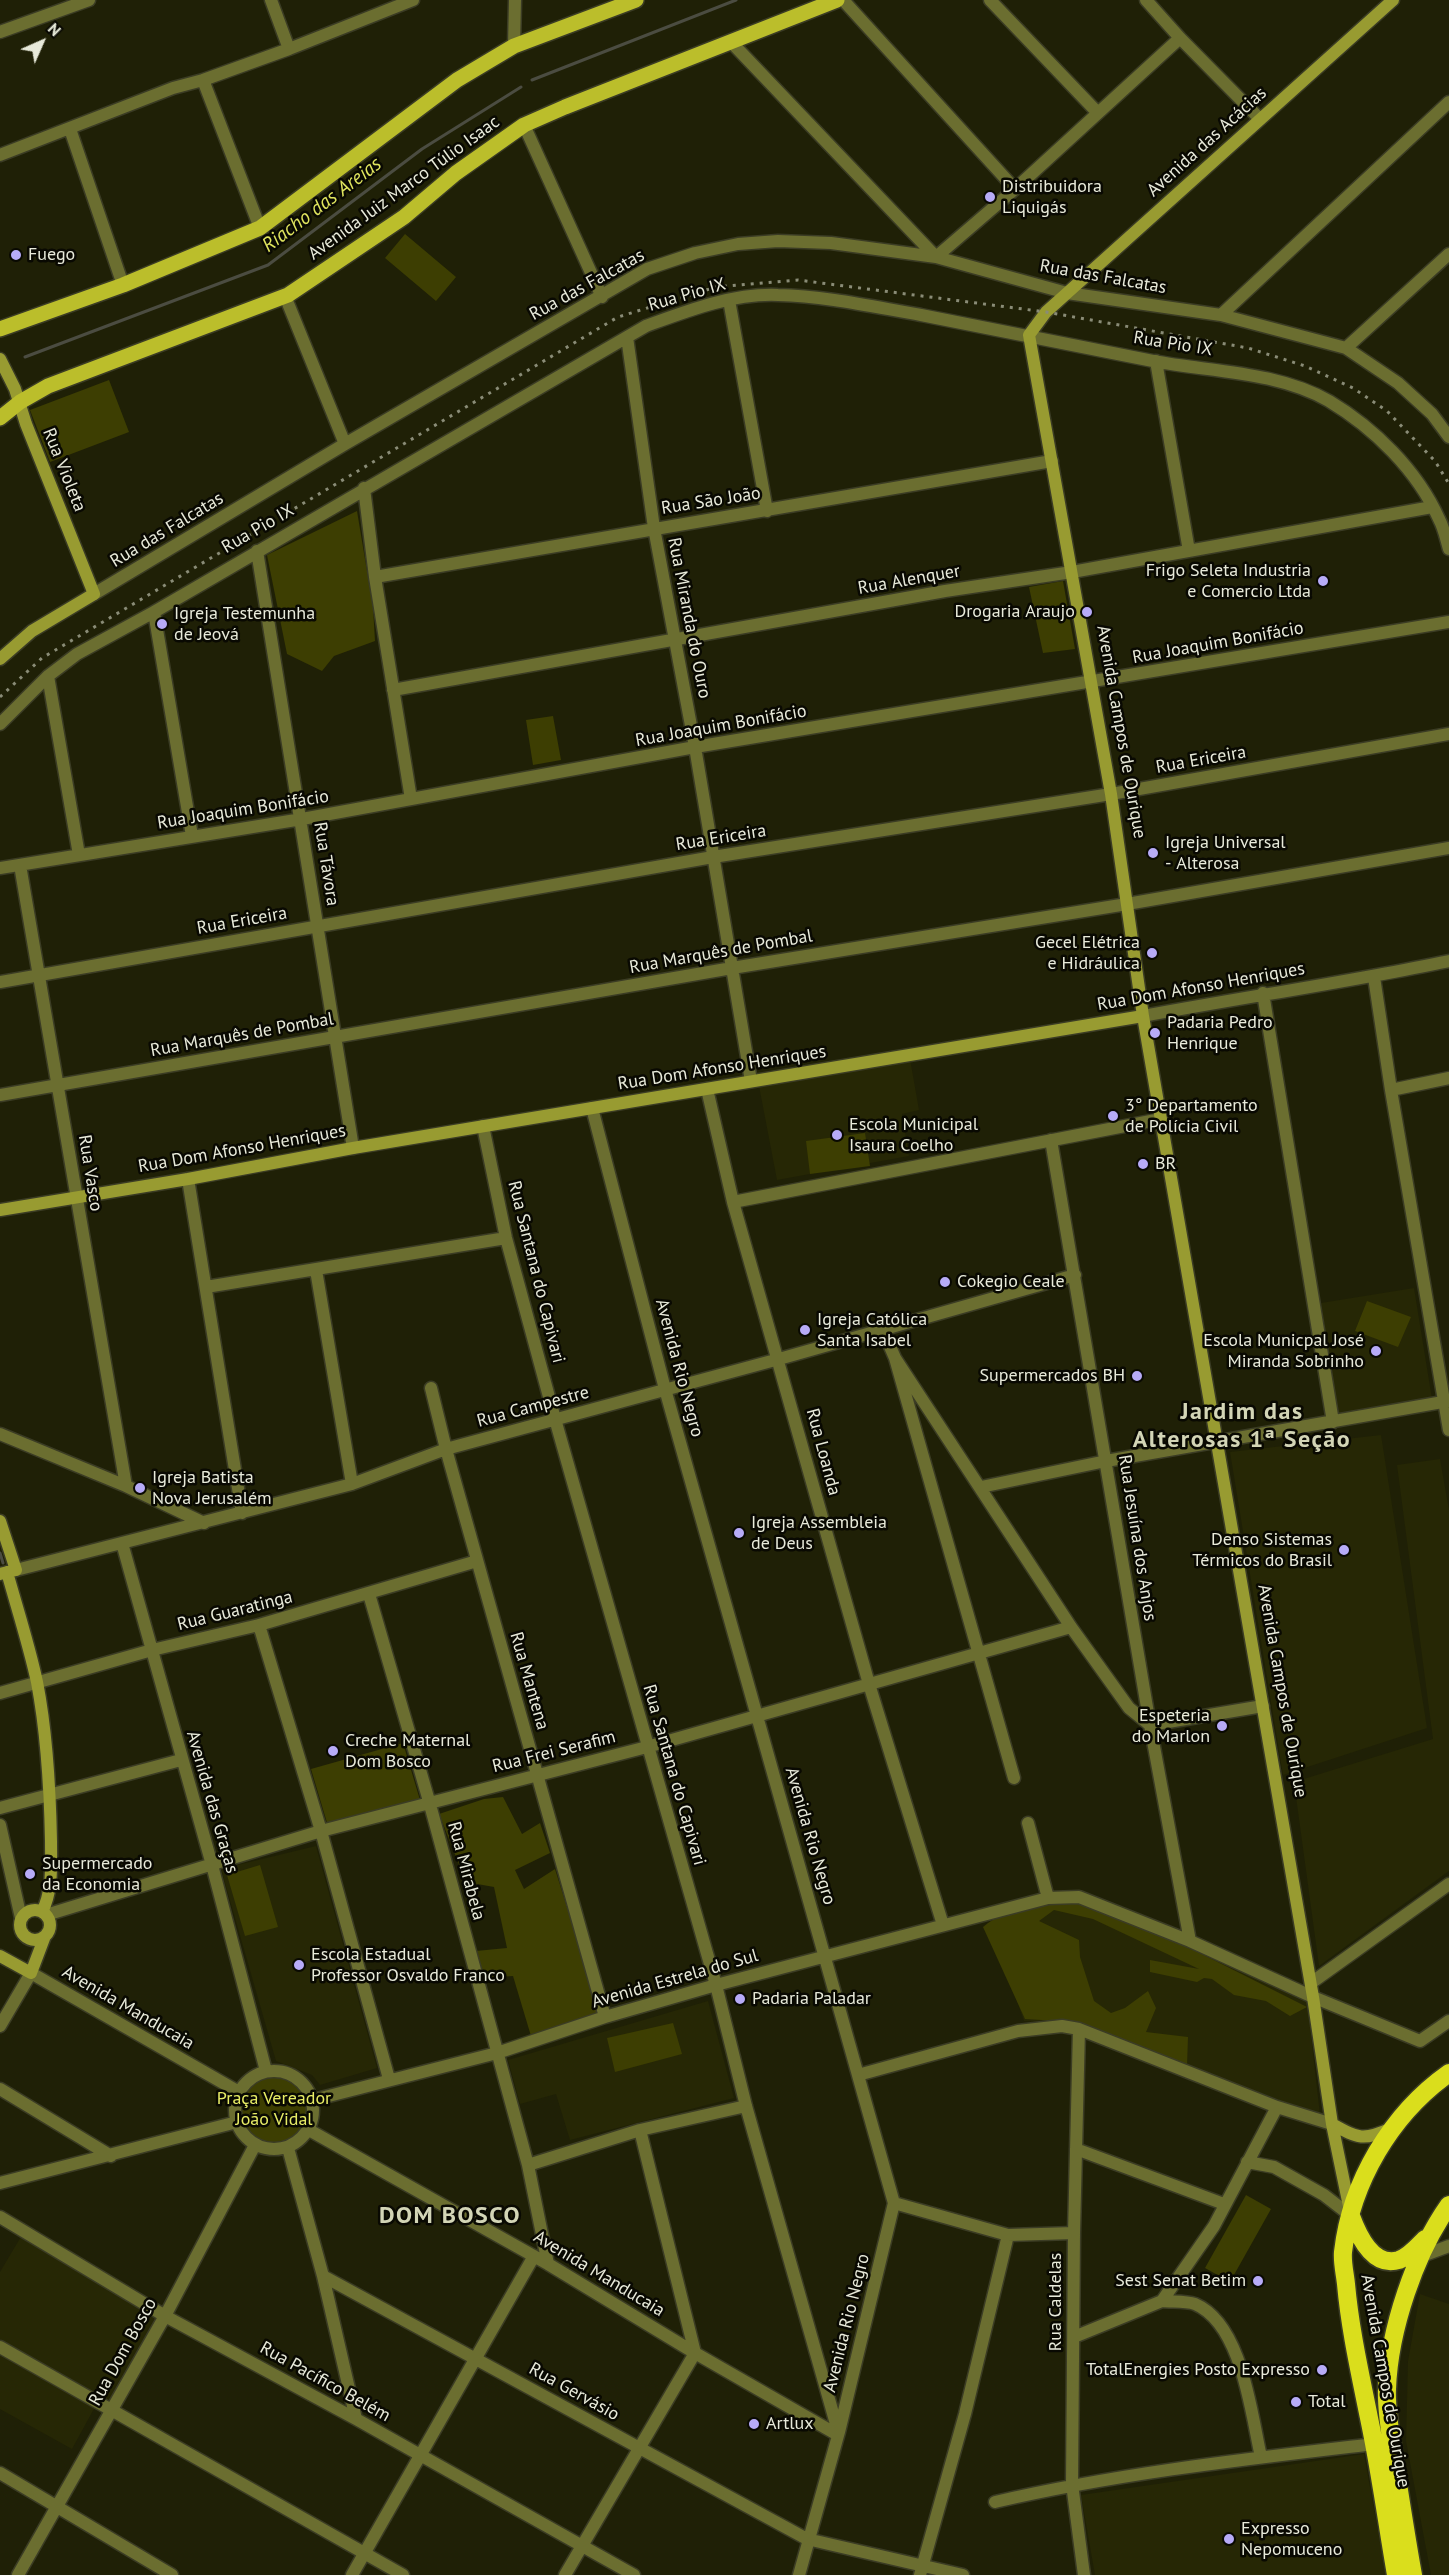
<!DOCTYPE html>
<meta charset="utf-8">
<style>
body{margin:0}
#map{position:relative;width:1449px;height:2575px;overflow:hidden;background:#1f2006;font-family:"PT Sans",sans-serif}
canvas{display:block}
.north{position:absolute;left:12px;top:12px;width:60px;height:60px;-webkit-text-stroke:4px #090902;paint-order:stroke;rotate:45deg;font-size:16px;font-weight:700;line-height:24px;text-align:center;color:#e8eada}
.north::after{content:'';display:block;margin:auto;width:21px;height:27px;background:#e8eada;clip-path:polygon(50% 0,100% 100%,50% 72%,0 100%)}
</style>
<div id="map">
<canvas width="1449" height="2575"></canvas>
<div class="north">N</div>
</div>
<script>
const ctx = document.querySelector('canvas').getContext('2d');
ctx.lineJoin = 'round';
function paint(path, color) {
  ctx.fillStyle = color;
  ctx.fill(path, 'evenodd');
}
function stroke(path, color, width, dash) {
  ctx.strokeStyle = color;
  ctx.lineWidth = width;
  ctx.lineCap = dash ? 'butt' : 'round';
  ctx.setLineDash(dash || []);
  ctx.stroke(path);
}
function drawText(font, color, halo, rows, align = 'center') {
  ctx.font = font + ' "PT Sans",sans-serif';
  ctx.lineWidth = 5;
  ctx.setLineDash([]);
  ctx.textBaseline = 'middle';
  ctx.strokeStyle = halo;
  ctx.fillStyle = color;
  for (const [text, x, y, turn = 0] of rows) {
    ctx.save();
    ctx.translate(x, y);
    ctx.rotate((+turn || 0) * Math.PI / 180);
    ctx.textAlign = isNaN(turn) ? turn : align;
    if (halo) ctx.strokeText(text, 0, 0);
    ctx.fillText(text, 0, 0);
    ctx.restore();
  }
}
paint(new Path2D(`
 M910,1059L919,1110L902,1114L909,1156L777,1180L759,1086Z
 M1414,1288L1432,1399L1338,1415L1321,1303Z
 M1381,1435L1427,1728L1283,1775L1230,1452Z
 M1440,1459L1449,1510V1871L1319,1966L1294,1782L1433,1739L1397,1465Z
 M316,1846L377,2068L320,2085L312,2075L276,2061L221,1869Z
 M1079,1900L1152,1928L1269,1984L1307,1999L1320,2115L1096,2032L1061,2023L1024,2021L988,1917Z
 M708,2001L734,2098L570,2140L556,2094L520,2104L508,2060Z
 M22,2235L160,2318L109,2404L0,2339V2272Z
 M1420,2294L1449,2304V2575H1431L1406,2441L1408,2361Z
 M0,2352L96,2405L72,2449L0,2409Z
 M1364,2454L1386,2575H1095L1081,2495Z`), '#262705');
paint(new Path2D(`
 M405,234L456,277L436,301L385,258Z
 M109,380L129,432L50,462L30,410Z
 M357,511L373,607L375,641L334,656L322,671L287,654L267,555Z
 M1063,581L1075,649L1043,653L1029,587Z
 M553,716L561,760L533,765L526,720Z
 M865,1133L870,1166L810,1174L806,1141Z
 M1367,1301L1411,1317L1398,1347L1355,1331Z
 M403,1743L420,1800L328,1826L311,1769Z
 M503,1797L522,1834L540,1823L550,1853L515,1870L524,1889L555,1869L600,2012L531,2036L513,1976L485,1978L476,1951L507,1948L494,1887L466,1882L439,1814L484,1799Z
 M260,1865L278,1927L245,1936L227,1875Z
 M1079,1902L1101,1913L1184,1945L1307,2007L1290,2016L1266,2001L1234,1995L1212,1979L1204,1978L1197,1982L1150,1972V1960L1199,1969L1093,1919L1054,1910L1039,1921L1079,1940L1080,1957L1094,2001L1111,2013L1125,2008L1148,1991L1156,2008L1146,2032L1188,2037L1187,2066L1058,2021L1025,2019L983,1927C1010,1905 1045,1904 1079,1902Z
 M673,2023L682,2054L615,2072L607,2038Z
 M240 2109a34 34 0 1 1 68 0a34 34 0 1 1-68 0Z
 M1246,2195L1271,2209L1230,2282L1205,2268Z`), '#3d3e02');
stroke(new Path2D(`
 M532,80L736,0
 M25,357L268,265L422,149L521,87
 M0,1553L3,1563`), '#4b4c41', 3);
const street = new Path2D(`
 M271,0L289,49
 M843,0L1015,189
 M990,0L1097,112
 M1146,0L1180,38L1260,119
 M0,32L89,0
 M732,43L936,257L1015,189L1180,38
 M514,46L515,0
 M203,80L260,228
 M524,125L602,297
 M70,129L123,285
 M0,155L173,88L203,80L289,49L413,0
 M285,296L345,444
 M729,300L767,511
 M1221,315L1449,102
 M627,337L654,528L695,747L751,1081
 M1346,348L1449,254
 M1156,361L1189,551
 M364,488L375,577L411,799
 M257,551L353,1148
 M375,577L1052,461
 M94,594L345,444L647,269L695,253L738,244L778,241L831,243L936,257L1067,293L1221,315L1346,348L1398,383L1432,414L1449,437
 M154,612L192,836
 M48,676L79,855
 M393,690L945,591L1072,572L1432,507
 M0,724L48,676L77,654L154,612L646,326C687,311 733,293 778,295C826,296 874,307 921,315C999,330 1076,346 1153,361C1211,372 1276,371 1329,401C1374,428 1417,470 1439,519C1444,528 1446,539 1449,549
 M20,865L126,1486
 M0,868L302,819L695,747L1449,622
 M1374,977L1391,1090L1449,1430
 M0,982L713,857L1111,794L1449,734
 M1263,993L1333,1422
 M1143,1016C1245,997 1348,982 1449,961
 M707,1089L733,1202L869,1684L943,1925
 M1391,1090L1449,1078
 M0,1095L732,968L1127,904L1449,848
 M592,1108L665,1389L894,2203L839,2432L799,2575
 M483,1126L506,1238L555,1419L716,1985L746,2106L838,2431
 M1051,1140L1150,1725L1190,1941
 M188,1179L242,1513
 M733,1202L1161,1119
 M316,1270L352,1484
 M206,1287L506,1238
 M882,1328L895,1358L1014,1778
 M895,1358L1071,1627L1129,1708L1150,1725L1263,1706
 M431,1388L446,1449L605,2017
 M0,1434L126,1486L204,1523
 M981,1487L1106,1461L1449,1401
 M122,1543L212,1865L266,2071
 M16,1570L352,1484L446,1449L779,1359L1075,1275
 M369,1594L429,1801L528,2165L548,2264
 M259,1625L321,1831L389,2079
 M0,1693L152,1650L259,1625L477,1561
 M0,1808L181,1760
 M1028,1823L1048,1898
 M0,1825L21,1918
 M46,1915L321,1831L647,1747L1071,1627
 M1311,1983L1449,1884
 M0,2026L31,1973L239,2092
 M1079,2029L1074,2233L1072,2484L1084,2575
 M235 2110a39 39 0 1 1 78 0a39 39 0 1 1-78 0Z
 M858,2075L1018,2031L1062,2026L1079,2029L1277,2107L1332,2124
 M0,2089L111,2156
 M313,2100L497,2053L605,2017L716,1985L1048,1898L1079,1897L1190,1941L1313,1997L1420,2041L1449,2021
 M309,2130L548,2264L695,2353L838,2435
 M288,2148L323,2276L356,2419
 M1076,2149L1224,2204
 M1247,2162L1274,2167L1324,2195L1351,2216
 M528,2165L640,2130L746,2106
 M0,2183L237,2122
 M894,2203L1008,2235L1074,2233
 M0,2217L165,2316L356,2419L634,2575
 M1422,2256L1449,2246
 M323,2276L807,2539L963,2575
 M1162,2301C1172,2302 1186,2301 1195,2304C1242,2324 1251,2413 1261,2457
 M1074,2337L1162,2301L1214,2226L1277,2107
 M0,2347L403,2575
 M0,2473L172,2575
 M995,2502C1120,2473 1247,2459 1374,2444
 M18,2575L165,2316L255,2145
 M352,2575L534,2256
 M565,2575L695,2353L640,2130
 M920,2575L965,2414L1008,2235`);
const secondary = new Path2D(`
 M0,359L15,389L26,424L94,594L32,631L0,659
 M0,1210L188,1179L353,1148L1143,1016
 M0,1521L16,1570L0,1574
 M7,1572C17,1608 29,1645 37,1682C47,1734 50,1788 51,1841C51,1866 53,1890 42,1912
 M20 1925a15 15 0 1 1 30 0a15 15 0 1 1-30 0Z
 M0,1956L31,1973L45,1936
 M1332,2124C1359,2139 1363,2141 1392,2128
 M1350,2211L1332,2124L1313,1997L1143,1016L1111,794L1029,335L1046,312L1393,0`);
const primary = new Path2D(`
 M0,329L123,285L260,228L457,80L514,46L636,0
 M0,418L20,402L48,386L288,295L404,217L456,173L524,125L565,107L837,0`);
const highway = new Path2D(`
 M1351,2216C1358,2235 1373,2268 1399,2260C1410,2256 1418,2246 1425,2239
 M1396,2575C1387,2523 1380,2470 1369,2418C1360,2373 1350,2329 1346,2284C1345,2274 1342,2262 1343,2252C1351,2182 1391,2114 1449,2073
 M1413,2575C1406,2536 1400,2497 1394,2458C1391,2436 1386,2412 1387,2389C1389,2330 1415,2253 1449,2205`);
stroke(street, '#3b3c24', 15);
stroke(secondary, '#3b3c24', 15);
stroke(primary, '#3b3c24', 18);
stroke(highway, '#3b3c24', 21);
stroke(street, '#6b6e30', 12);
stroke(secondary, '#989b31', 12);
stroke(primary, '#bbbe2b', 15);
stroke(highway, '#dade1c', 18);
stroke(new Path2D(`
 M0,697L42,658L618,317L716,287L798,280L1046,312L1248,348L1305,366L1353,388L1387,411L1435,461L1449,484`), '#8a8c77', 3, [3, 6]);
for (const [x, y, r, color] of [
 [990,197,6,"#b7abf7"],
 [16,255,6,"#b7abf7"],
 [1323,581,6,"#b7abf7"],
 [1087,612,6,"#b7abf7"],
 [162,624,6,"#b7abf7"],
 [1153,853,6,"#b7abf7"],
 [1152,953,6,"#b7abf7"],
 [1155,1033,6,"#b7abf7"],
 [1113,1116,6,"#b7abf7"],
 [837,1135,6,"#b7abf7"],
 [1143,1164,6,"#b7abf7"],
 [945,1282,6,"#b7abf7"],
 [805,1330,6,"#b7abf7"],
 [1376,1351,6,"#b7abf7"],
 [1137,1376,6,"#b7abf7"],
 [140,1488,6,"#b7abf7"],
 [739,1533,6,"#b7abf7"],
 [1344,1550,6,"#b7abf7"],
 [1222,1726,6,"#b7abf7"],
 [333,1751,6,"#b7abf7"],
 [30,1874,6,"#b7abf7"],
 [299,1965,6,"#b7abf7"],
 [740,1999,6,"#b7abf7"],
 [1258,2281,6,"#b7abf7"],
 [1322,2370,6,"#b7abf7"],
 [1296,2402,6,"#b7abf7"],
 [754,2424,6,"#b7abf7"],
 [1229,2539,6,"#b7abf7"]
]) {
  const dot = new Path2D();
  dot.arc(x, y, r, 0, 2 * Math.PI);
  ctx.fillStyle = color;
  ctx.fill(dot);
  stroke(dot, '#090902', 2);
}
drawText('18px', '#e8eada', '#090902', [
 ["Avenida das Acácias",1207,142,-42],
 ["Avenida Juiz Marco Túlio Isaac",404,188,-36],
 ["Rua das Falcatas",1103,277,10],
 ["Rua das Falcatas",587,285,-29],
 ["Rua Pio IX",687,295,-16],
 ["Rua Pio IX",1173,344,9],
 ["Rua Violeta",64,470,68],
 ["Rua São João",711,501,-9],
 ["Rua Pio IX",258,529,-30],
 ["Rua das Falcatas",167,530,-31],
 ["Rua Alenquer",909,580,-10],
 ["Rua Miranda do Ouro",689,618,79],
 ["Rua Joaquim Bonifácio",1218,643,-10],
 ["Rua Joaquim Bonifácio",721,726,-10],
 ["Avenida Campos de Ourique",1121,732,80],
 ["Rua Ericeira",1201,760,-10],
 ["Rua Joaquim Bonifácio",243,810,-9],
 ["Rua Ericeira",721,838,-9],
 ["Rua Távora",326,864,81],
 ["Rua Ericeira",242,921,-10],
 ["Rua Marquês de Pombal",721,952,-10],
 ["Rua Dom Afonso Henriques",1201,987,-10],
 ["Rua Marquês de Pombal",242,1035,-10],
 ["Rua Dom Afonso Henriques",722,1068,-9],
 ["Rua Dom Afonso Henriques",242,1149,-10],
 ["Rua Vasco",90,1173,81],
 ["Rua Santana do Capivari",536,1272,76],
 ["Avenida Rio Negro",679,1368,75],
 ["Rua Campestre",533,1407,-15],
 ["Rua Loanda",823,1452,75],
 ["Rua Jesuína dos Anjos",1137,1538,81],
 ["Rua Guaratinga",235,1611,-14],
 ["Rua Mantena",529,1681,74],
 ["Avenida Campos de Ourique",1282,1691,80],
 ["Rua Frei Serafim",554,1752,-14],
 ["Rua Santana do Capivari",674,1775,74],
 ["Avenida das Graças",212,1802,74],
 ["Avenida Rio Negro",810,1836,74],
 ["Rua Mirabela",466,1871,75],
 ["Avenida Estrela do Sul",675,1979,-16],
 ["Avenida Manducaia",128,2008,30],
 ["Avenida Manducaia",599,2274,31],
 ["Rua Caldelas",1056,2302,-90],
 ["Avenida Rio Negro",847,2323,-76],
 ["Rua Dom Bosco",123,2352,-61],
 ["Avenida Campos de Ourique",1385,2381,80],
 ["Rua Pacífico Belém",325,2382,29],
 ["Rua Gervásio",574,2392,29]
]);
drawText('18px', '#e8eada', '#090902', [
 ["Distribuidora",1002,187],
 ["Liquigás",1002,208],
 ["Fuego",28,255],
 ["Frigo Seleta Industria",1311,571,"right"],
 ["e Comercio Ltda",1311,592,"right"],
 ["Drogaria Araujo",1075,612,"right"],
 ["Igreja Testemunha",174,614],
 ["de Jeová",174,635],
 ["Igreja Universal",1165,843],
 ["- Alterosa",1165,864],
 ["Gecel Elétrica",1140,943,"right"],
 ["e Hidráulica",1140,964,"right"],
 ["Padaria Pedro",1167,1023],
 ["Henrique",1167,1044],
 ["3° Departamento",1125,1106],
 ["de Polícia Civil",1125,1127],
 ["Escola Municipal",849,1125],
 ["Isaura Coelho",849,1146],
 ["BR",1155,1164],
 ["Cokegio Ceale",957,1282],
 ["Igreja Católica",817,1320],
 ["Santa Isabel",817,1341],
 ["Escola Municpal José",1364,1341,"right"],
 ["Miranda Sobrinho",1364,1362,"right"],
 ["Supermercados BH",1125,1376,"right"],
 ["Igreja Batista",152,1478],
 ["Nova Jerusalém",152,1499],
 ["Igreja Assembleia",751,1523],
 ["de Deus",751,1544],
 ["Denso Sistemas",1332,1540,"right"],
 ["Térmicos do Brasil",1332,1561,"right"],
 ["Espeteria",1210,1716,"right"],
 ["do Marlon",1210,1737,"right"],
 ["Creche Maternal",345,1741],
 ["Dom Bosco",345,1762],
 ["Supermercado",42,1864],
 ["da Economia",42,1885],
 ["Escola Estadual",311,1955],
 ["Professor Osvaldo Franco",311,1976],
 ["Padaria Paladar",752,1999],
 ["Sest Senat Betim",1246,2281,"right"],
 ["TotalEnergies Posto Expresso",1310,2370,"right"],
 ["Total",1308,2402],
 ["Artlux",766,2424],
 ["Expresso",1241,2529],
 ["Nepomuceno",1241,2550]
], 'left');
drawText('18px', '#e8ed66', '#090902', [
 ["Praça Vereador",274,2099],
 ["João Vidal",274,2120]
]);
drawText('italic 20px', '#e0e55e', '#090902', [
 ["Riacho das Areias",322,205,-37]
]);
ctx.letterSpacing = '1.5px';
drawText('bold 24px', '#d3d5b6', '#090902', [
 ["Jardim das",1242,1412],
 ["Alterosas 1ª Seção",1242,1440],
 ["DOM BOSCO",450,2216]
]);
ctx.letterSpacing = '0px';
</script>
